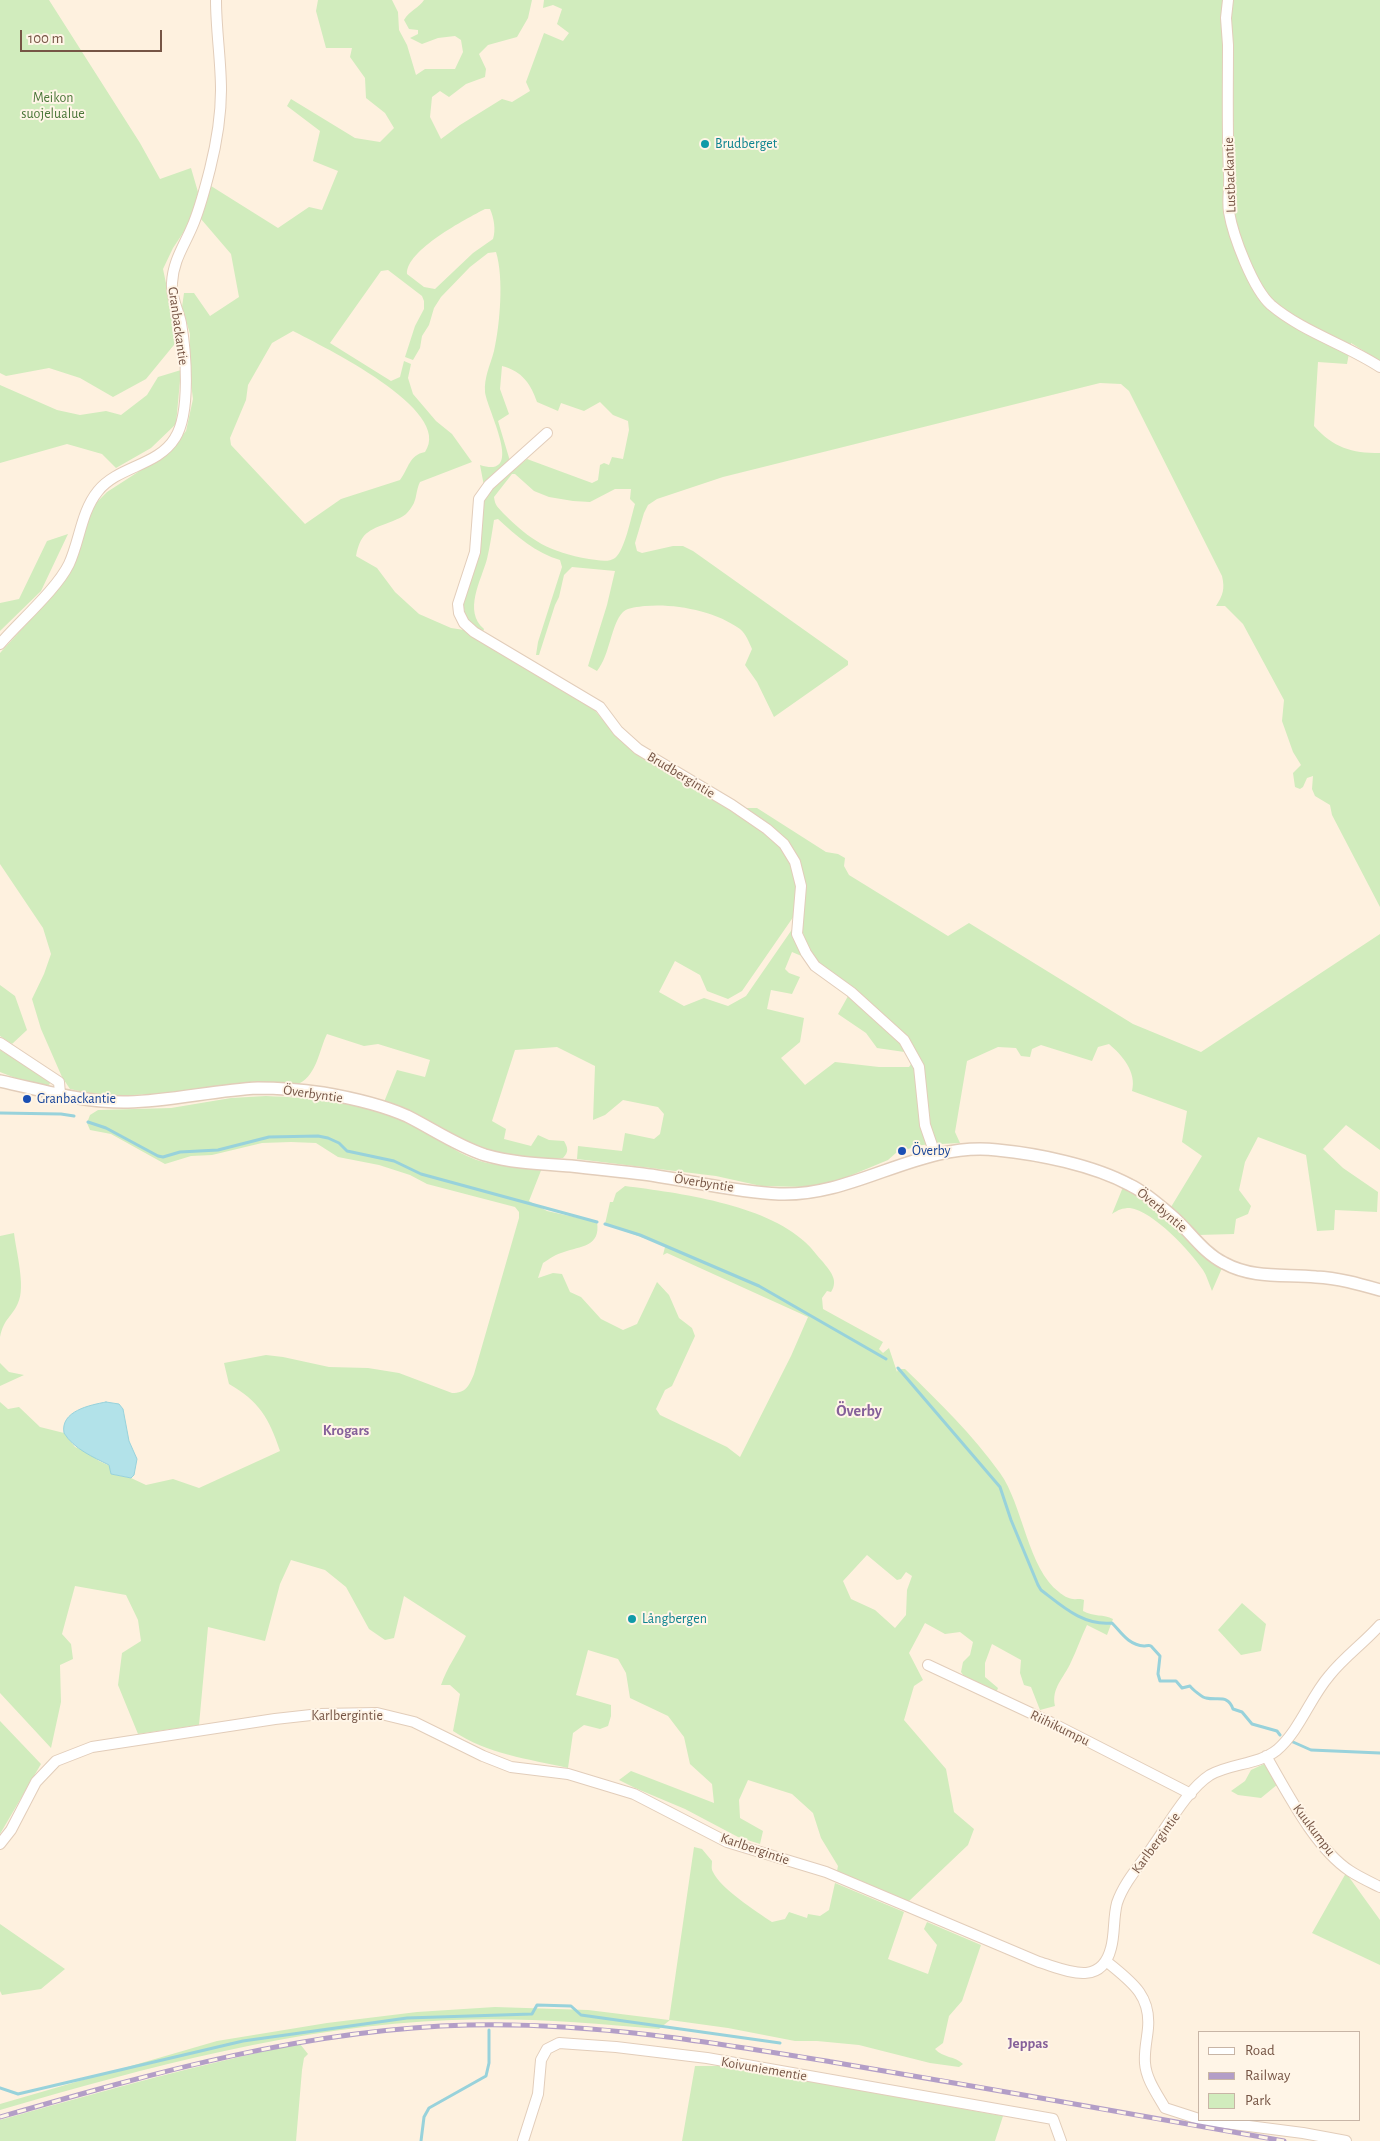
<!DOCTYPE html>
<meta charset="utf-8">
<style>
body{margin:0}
#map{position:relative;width:1380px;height:2141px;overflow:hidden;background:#fef1df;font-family:"Alegreya Sans",sans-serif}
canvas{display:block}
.legend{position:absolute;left:1198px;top:2031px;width:162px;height:90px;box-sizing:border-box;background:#fff5e7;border:1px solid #c8b5a6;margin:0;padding:6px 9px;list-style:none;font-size:15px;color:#765545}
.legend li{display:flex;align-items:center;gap:10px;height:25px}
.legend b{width:25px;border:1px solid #c8b5a6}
.scale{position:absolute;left:20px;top:30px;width:142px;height:22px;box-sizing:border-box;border:2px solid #765545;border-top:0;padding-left:6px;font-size:15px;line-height:18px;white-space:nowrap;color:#765545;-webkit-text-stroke:4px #fff5e7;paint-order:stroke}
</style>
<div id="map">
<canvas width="1380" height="2141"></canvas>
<ul class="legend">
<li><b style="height:6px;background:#fff"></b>Road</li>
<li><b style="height:6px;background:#b39ec7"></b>Railway</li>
<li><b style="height:14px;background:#d1ecbd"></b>Park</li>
</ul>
<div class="scale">100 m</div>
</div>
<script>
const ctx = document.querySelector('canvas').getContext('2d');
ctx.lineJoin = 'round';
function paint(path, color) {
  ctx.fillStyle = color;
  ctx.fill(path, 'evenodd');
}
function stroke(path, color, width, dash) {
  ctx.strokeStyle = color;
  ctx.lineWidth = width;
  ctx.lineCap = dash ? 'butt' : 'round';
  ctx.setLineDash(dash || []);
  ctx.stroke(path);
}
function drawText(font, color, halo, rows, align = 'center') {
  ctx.font = font + ' "Alegreya Sans",sans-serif';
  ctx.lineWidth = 4;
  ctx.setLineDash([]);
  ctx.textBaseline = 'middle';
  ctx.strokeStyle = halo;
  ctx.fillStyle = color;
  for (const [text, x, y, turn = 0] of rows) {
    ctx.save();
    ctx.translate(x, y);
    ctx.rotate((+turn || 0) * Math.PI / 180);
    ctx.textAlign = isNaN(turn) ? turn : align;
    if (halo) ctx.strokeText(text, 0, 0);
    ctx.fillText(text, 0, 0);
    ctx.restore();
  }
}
paint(new Path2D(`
 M0,0H49L140,143L160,179L191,168L198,192L191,221L173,248L163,269L178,340L146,379L113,397L80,378L49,368L6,376L0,373Z
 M318,0H392L398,12L399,30L407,45L416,75L425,69H455L463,52L461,40L455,36L438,38L422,44L410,38L418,34V30L409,29L404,20C410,10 419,8 424,0H532L528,18L517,37L488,45L479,54L486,69L485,77L466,84L449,97L440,91L432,97L430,117L441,139L460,125L502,99L512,102L530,91L526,82L544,33L563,41L569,33L557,24L562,9L553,5L543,8L544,0H1380V361L1351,343L1347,364L1318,362L1314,426C1334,448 1351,453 1380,453V907L1332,815L1330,805L1315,796L1312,789L1313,776L1307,778L1303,787L1300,789L1295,787L1293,773L1301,765L1293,752L1282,721L1284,700L1243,624L1225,606H1216C1223,595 1225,589 1222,576L1129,391L1121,384L1100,383L723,477L657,499L648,505L644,513L635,543L637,551L642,553L673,546H683L693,551L848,661V665L774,717L757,682L745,665L752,649C749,642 746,634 740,629C716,611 674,603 645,606C638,607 629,607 623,612C611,624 610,655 597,671L588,666L607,605L615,571L572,567L564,575L559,597L555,605L539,655H536L538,642L562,567L560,560C536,553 516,536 498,519L494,520C492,533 490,546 487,559C481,581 463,611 484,629L483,632C471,625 463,618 464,603L482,506L487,492L527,459L592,483L598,480L600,465L604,463L609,465L612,457L623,459L629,430L628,421L613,415L600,402L584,411L561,403L558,411L537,402C531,384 522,371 502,366L500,389L509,414L498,421L510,461L484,486L480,465C526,480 487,410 485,392C484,377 490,366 494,351C500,325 504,278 496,252L488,253L470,267L441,297L434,308L429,325L422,336L420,348L413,360L405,357L415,326L424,309V301L422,296L388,270L381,271L330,343L391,381L400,377L404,361L411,364L408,378L413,394L436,421L452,434L472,462L420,482C414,495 419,501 406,514C403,517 397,519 393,521C371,530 361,530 356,556L377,568L395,592L419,614L451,628L464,630L592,707L618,738L647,761L729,808H757L826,852L838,854L845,858L844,866L849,875L948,936L969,923L1133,1024L1201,1052L1380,934V1150L1346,1125L1323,1149L1343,1168L1378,1192L1377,1212L1335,1210L1334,1230L1317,1231L1306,1155L1258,1137L1245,1162L1239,1190L1251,1206L1248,1214L1236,1219L1234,1234L1198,1235L1171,1207L1202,1156L1182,1142L1187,1111L1132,1091C1137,1072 1122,1055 1109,1044L1098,1047L1092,1061L1041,1045L1032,1049L1030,1057L1021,1056L1016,1048L998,1047L967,1061L955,1132L960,1143L922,1145L897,1152L888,1160L835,1182L805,1187L761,1186L716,1176L577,1159L578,1146L622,1151L625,1133L654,1139L660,1134L664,1114L658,1107L623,1100L605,1115L593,1120L595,1066L557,1047L515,1050L492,1121L506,1129L504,1139L531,1146L538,1135L549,1140L564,1141C568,1148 569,1152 563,1158C499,1166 440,1129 384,1102L397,1070L425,1077L430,1060L378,1044L364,1046L327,1034C319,1050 317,1074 300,1083C291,1088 263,1080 251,1082C190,1088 131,1104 70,1089L62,1077L41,1029L32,999L44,974L51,954L43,928L0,864V653L54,594L77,554L94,505L107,492L169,452L186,431L193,399L189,367L190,334L182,307L184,293H194L210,316L239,297L231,254L201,219L211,186L278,228L309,207L322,210L338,171L313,161L320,131L287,106L291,99L355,138L380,142L394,128L385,113L366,98L365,78L350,57L352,48H326L316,11ZM485,209H490C494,218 496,230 493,239L473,253L435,289L424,287L407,274C406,250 466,219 485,209ZM293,331C322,346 455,410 425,452C409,455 409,468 400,480L341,499L305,524L231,445L230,438L246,400L248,385L272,343ZM512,474H515L534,491L549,497L573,501L590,502L615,489H631L630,499L635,504C631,517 625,550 615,558C608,563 597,560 589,559C549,552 531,541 503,513C498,507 495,506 494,497ZM796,913L810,953L819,965L852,989L838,1014L866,1033L877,1048L918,1054L909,1067H879L835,1062L805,1085L781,1058L800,1042L804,1018L767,1009L771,990L792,994L800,977L789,973L785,969L792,952L804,957L793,928L746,996L728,1006L704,998L684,1006L659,992L675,961L700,975L707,991L728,999L742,991Z
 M181,370L176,424L151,448L116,468L102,454L67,444L0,463V385L57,410L80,415L106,411L121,415L147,395L158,377Z
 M68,534L41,591L0,631V603L19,599L47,541Z
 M0,985L15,996L27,1030L12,1044L0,1036Z
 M0,1050L48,1078L50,1084L47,1086L23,1081L0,1072Z
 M266,1096C314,1098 368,1102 411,1123C431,1133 448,1147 467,1156C490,1167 518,1167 542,1168L529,1201L547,1211L597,1222C601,1247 580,1246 564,1252C556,1254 549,1259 543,1263L538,1278L553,1273L562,1274L570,1292L581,1297L601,1319L623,1330L637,1324L657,1282L669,1295L679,1318L692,1328L695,1336L672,1386L665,1390L656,1409L660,1415L727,1447L740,1457L791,1356L808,1317L667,1253L663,1255L665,1247L663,1245L605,1224L610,1202H613L616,1193L625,1186C679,1193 764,1204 805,1242C812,1248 817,1256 823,1262C830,1271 839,1280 831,1292L827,1291L822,1298L823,1309L883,1342L879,1349L883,1353L889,1348L897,1372L898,1369H905C938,1401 973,1435 1000,1473C1023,1505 1028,1569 1059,1592C1062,1595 1069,1599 1073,1599C1077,1600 1079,1598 1084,1600L1083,1611C1093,1617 1104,1614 1113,1619L1107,1635L1087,1625C1081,1637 1077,1650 1071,1662C1064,1678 1051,1688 1055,1706L1040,1710L1031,1687L1024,1685L1020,1673L1021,1660L992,1644L985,1663V1677L998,1688L996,1693L966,1679L961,1672L963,1662L970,1655L973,1642L960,1632L945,1634L925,1623L909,1653L923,1680L914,1686L904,1720L946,1769L954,1812L974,1829L968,1845L908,1902L837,1871L838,1866L821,1838L813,1813L792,1794L748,1780L739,1800L740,1818L763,1831L760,1844L738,1837L685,1809L635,1788L619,1780L631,1771L714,1803L712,1784L690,1764L684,1737L668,1716L630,1698L626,1673L618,1659L588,1650L576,1695L611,1705V1716L608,1726L600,1729L584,1725L573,1733L568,1768C529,1759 487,1754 453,1731L460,1694L450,1685H441C447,1667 458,1653 466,1636L404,1596L394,1638L385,1640L369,1629L346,1587L325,1570L291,1560L280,1584L265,1641L208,1627L199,1725L138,1734L118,1685L122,1653L141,1641L138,1620L126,1595L75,1586L62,1634L71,1644L73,1659L60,1665L61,1702L51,1748L0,1693V1402L8,1409L19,1407L40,1427L64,1433L75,1447L86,1451L99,1461L110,1466L111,1474L131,1478L146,1485L173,1479L199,1488L280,1451C269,1418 259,1401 229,1384L224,1363L266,1355L283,1357L329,1367L368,1368L399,1373L452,1393C466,1393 469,1386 474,1374L519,1218V1212L515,1207L427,1184L410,1175L379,1165L338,1157L316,1143L291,1142L262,1143L212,1155L191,1156L165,1164L111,1134L90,1130L87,1123L90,1115L98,1110L171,1108L231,1098ZM867,1555L897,1580L901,1579L906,1572L912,1576L907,1590L906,1615L895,1628L875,1610L851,1599L843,1581Z
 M1123,1187L1132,1191L1173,1227L1179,1229L1206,1258L1222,1268L1212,1291C1209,1284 1207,1276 1203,1270C1190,1251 1153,1211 1130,1208C1122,1208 1118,1210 1112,1214Z
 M14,1233C16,1251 26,1287 18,1303C12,1317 4,1318 0,1337V1236Z
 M0,1363L9,1372L24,1375L0,1386Z
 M1242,1603L1266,1624L1261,1651L1241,1655L1218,1630Z
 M0,1721L41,1764L0,1834Z
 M1264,1764L1278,1784L1261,1798L1238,1795L1231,1791L1245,1781L1251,1770Z
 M694,1847L702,1849L712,1861C712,1865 711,1869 713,1872C720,1888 757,1912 772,1922L785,1919L789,1912L807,1918L808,1914L820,1916L829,1910L835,1883L904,1912L888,1959L928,1974L937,1945L924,1929L927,1922L981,1945L962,2001L949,2016L943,2043L935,2049C943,2058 955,2056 963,2064L959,2067L930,2063L859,2045L817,2041H795L728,2028L670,2020L659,2029C591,2023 521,2017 452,2020C298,2026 147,2067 0,2110V2104L217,2041L327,2023L417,2012L495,2007L588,2010L669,2020Z
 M1346,1873L1380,1920V1965L1312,1933Z
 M0,1924L65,1969L41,1989L2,1995L0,1991Z
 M300,2044L308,2054L304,2058L302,2070L296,2141H0V2120C100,2092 198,2064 300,2044Z
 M695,2066H725L1003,2116L995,2141H682Z`), '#d1ecbd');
const water = new Path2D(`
 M106,1402L119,1404L123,1409L129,1441L137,1459L134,1475L131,1478L111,1474L109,1465C93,1457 74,1449 64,1433C60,1411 90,1405 106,1402Z`);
paint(water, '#b2e2e9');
stroke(water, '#98d2db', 1);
stroke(new Path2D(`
 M0,1113L61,1114L74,1116
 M88,1122L106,1128L158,1156L163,1157L180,1152L218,1150L269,1137L318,1136L328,1138L339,1143L347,1151L394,1161L421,1174L597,1222
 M605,1224L640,1235L759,1286L886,1359
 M898,1368L1000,1487L1011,1520L1038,1585L1041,1590C1062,1606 1083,1626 1112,1623C1121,1632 1128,1645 1144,1646C1146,1646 1149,1645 1151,1646L1160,1656L1158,1674L1160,1681H1176L1182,1688L1190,1686C1192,1689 1203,1698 1206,1698C1218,1701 1228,1694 1233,1709L1242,1712L1252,1724L1277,1731L1280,1735
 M1293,1742L1311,1750L1380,1753
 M0,2088L18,2094L243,2041L407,2018L532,2014L537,2005L571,2006L581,2015L780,2043
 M421,2141L424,2117L429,2108L486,2076L489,2063V2030`), '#98d2db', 3);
const minor = new Path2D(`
 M1228,0L1226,18L1228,45C1228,88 1227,131 1229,174C1230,187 1227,200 1229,212C1233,236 1253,289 1271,305C1303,332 1345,344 1380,367
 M547,433L489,485L479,499L475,552L458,604L459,613L464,623L474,632L600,707L618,731L638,749L732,805L767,829L784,844L795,862L801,886L797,934L806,953L815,966L851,992L904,1040L919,1067L925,1125L935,1154
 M0,644C19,622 57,589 69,564C80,540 81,512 98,491C118,466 158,466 175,438C191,413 186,352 181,323C178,309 171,298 172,283C173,261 184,246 192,227C200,209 205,188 210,169C216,145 221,115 221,90C221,60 216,30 216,0
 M0,1043L59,1082L60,1094
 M928,1665L1052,1723L1191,1794
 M1266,1756C1287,1792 1315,1848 1350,1871C1359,1877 1370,1882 1380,1887
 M0,1844L11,1830L36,1782L56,1761L92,1747L275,1719L320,1714L377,1713L414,1722L483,1756L511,1767L568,1774L634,1794L727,1842L826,1872L1039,1962C1066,1970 1101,1988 1111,1948C1115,1934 1113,1918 1117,1903C1124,1882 1141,1864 1153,1846C1168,1825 1188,1789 1210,1775C1231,1763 1258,1765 1277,1750C1300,1730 1310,1698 1329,1676C1344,1657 1364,1643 1380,1625
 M1106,1961C1130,1981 1151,1994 1148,2028C1147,2040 1144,2051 1145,2063C1146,2079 1157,2094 1165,2108L1199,2119
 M1202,2120L1303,2133L1346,2141
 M523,2141L538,2094L541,2060L547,2049L559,2043L616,2047L707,2058L1053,2119L1061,2141`);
const tertiary = new Path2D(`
 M0,1081C42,1090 85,1103 128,1102C172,1101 215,1090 258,1088C280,1088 302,1090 323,1093C352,1098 380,1104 407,1116C433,1129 457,1146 485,1155C512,1163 542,1164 571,1166C595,1169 619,1171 643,1174C688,1180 734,1192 779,1194C856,1197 919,1141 997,1150C1038,1154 1093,1165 1130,1185C1145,1192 1158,1204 1171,1215C1189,1230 1202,1252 1224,1263C1253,1279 1285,1274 1316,1277C1338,1278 1359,1284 1380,1290`);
stroke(minor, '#e2cdba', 12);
stroke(tertiary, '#e2cdba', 14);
stroke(minor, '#fff', 10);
stroke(tertiary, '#fff', 11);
const rail = new Path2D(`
 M0,2117C154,2073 307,2029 468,2025C591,2022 711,2042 832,2062C983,2087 1133,2115 1284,2141`);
stroke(rail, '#b39ec7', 5);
stroke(rail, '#fff5e7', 3, [9]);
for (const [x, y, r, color] of [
 [705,144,5,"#0f9aa8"],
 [27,1099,5,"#1a4fb4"],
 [902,1151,5,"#1a4fb4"],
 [632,1619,5,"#0f9aa8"]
]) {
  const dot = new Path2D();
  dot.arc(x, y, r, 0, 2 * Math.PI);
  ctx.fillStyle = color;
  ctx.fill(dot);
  stroke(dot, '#fff5e7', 2);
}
drawText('14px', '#4c773a', '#fff5e7', [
 ["Meikon",53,98],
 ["suojelualue",53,114]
]);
drawText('14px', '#0d838f', '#fff5e7', [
 ["Brudberget",715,144],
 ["Långbergen",642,1619]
], 'left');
drawText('14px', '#765545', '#fff5e7', [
 ["Lustbackantie",1230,175,-92],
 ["Granbackantie",178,326,82],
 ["Brudbergintie",681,775,31],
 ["Överbyntie",313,1094,8],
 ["Överbyntie",704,1183,9],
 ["Överbyntie",1162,1210,40],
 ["Karlbergintie",347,1716],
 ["Riihikumpu",1060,1728,26],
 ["Kuukumpu",1314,1830,53],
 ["Karlbergintie",1156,1843,-54],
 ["Karlbergintie",755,1849,19],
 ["Koivuniementie",764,2069,10]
]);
drawText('14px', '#164399', '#fff5e7', [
 ["Granbackantie",37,1099],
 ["Överby",912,1151]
], 'left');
drawText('bold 15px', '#85609a', '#fff5e7', [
 ["Krogars",346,1430],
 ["Jeppas",1028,2043]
]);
drawText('bold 16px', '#85609a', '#fff5e7', [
 ["Överby",859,1411]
]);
</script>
